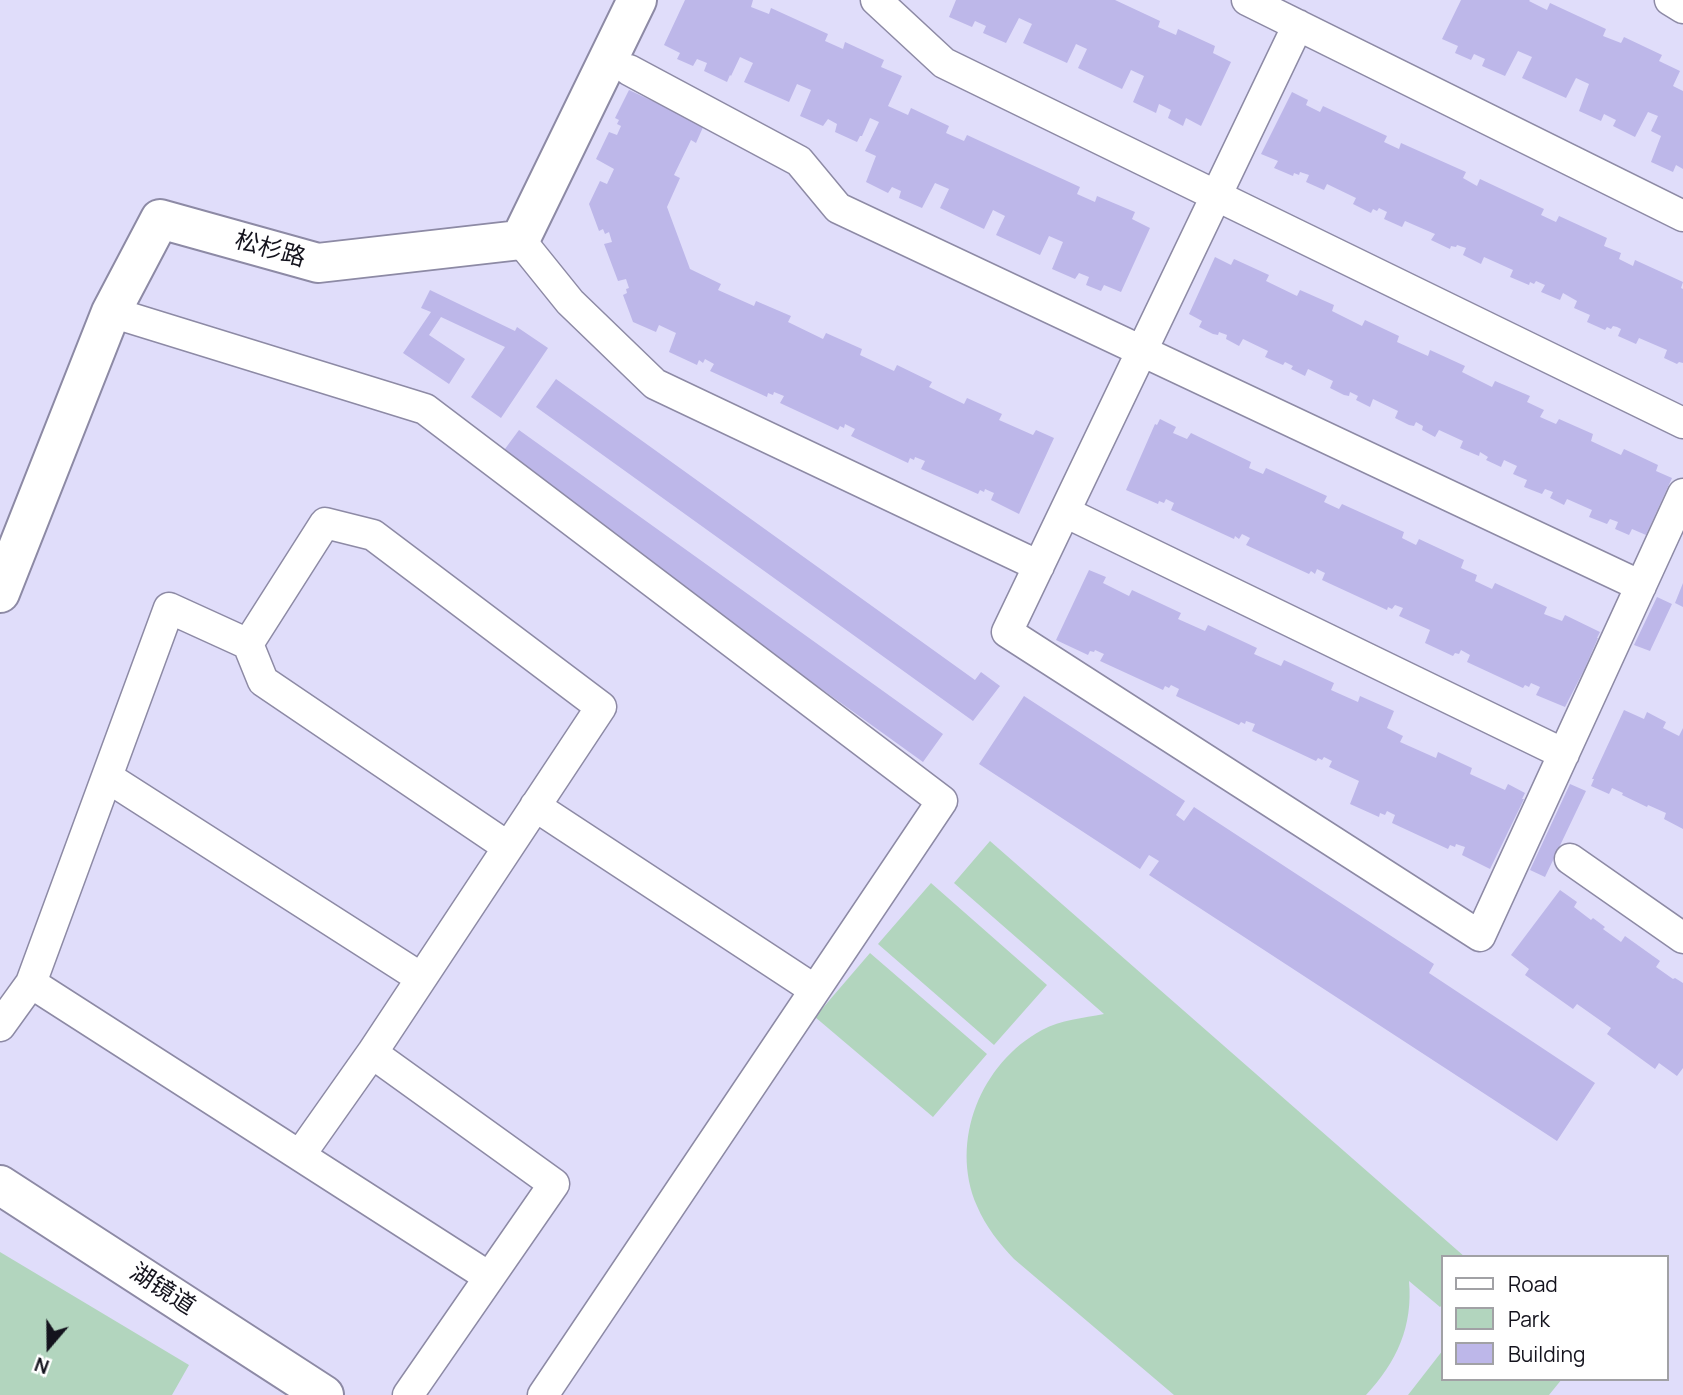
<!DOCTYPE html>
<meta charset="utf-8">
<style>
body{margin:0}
#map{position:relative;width:1683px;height:1395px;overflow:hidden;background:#e0ddfa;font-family:Manrope,sans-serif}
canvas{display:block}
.legend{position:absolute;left:1441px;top:1255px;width:228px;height:126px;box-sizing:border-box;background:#fff;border:2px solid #a1a1a5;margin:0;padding:9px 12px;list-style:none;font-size:21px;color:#14131d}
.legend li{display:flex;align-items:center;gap:14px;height:35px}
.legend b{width:35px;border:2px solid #a1a1a5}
.north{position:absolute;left:14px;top:1311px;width:70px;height:70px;-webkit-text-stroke:5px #fff;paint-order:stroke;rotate:200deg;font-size:19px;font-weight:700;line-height:28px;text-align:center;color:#14131d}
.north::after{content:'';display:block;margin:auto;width:24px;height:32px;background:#14131d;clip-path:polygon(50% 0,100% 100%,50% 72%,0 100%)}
</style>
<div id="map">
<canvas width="1683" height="1395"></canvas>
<ul class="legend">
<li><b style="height:9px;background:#fff"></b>Road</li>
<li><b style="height:19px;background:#b2d5be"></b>Park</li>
<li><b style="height:19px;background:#bdb7e9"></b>Building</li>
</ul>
<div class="north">N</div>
</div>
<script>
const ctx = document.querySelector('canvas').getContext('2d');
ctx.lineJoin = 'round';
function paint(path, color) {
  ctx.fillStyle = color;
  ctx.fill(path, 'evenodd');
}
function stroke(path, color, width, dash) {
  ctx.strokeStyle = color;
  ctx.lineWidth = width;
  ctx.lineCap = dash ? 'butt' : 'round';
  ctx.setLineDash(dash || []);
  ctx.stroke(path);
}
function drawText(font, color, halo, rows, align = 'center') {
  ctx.font = font + ' Manrope,"Noto Sans SC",sans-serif';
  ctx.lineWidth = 7;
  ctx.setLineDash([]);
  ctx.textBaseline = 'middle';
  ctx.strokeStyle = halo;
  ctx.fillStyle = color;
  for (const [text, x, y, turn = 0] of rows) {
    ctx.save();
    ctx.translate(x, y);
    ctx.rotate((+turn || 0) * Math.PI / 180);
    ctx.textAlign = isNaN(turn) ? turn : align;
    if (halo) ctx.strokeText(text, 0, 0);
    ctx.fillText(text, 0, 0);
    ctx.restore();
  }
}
paint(new Path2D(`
 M990,841L1465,1257H1443V1304L1440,1307L1409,1281C1413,1326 1397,1362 1366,1395H1174L1014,1259C999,1243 986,1227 977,1206C949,1141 981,1063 1042,1030C1061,1020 1083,1018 1104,1014L954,883Z
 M931,883L1047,985L994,1045L878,944Z
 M870,953L987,1054L933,1117L815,1017Z
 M0,1252L189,1365L172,1395H0Z
 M1443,1350V1379H1562L1549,1395H1408Z`), '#b2d5be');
paint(new Path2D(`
 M685,0H753L751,7L769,14L771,8L828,34L825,41L843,49L845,42L884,60L881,67L902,76L888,106L908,115L911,108L949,126L946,133L964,141L967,135L1080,187L1077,194L1095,202L1097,196L1135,212L1132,219L1150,228L1121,292L1104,285L1101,291L1086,285L1089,277L1079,273L1075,279L1052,269L1063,242L1049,236L1040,255L996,235L1005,216L993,210L984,229L940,208L949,189L935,183L922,208L899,198L901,191L892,187L888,193L866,182L876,156L865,151L879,122L870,118L862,136H860L857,142L835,132L837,124L828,119L823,126L800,116L811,90L797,84L789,102L744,82L753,63L740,57L731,76L730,75L727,82L704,71L707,63L697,59L693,66L677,59L680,53L664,45Z
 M956,0H1115L1160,21L1158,27L1176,35L1178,29L1215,46L1213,53L1231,62L1201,126L1186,118L1183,126L1168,118L1171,110L1159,104L1156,113L1133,102L1144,76L1131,70L1122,89L1099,78L1078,68L1087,49L1076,44L1067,63L1023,43L1032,24L1019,18L1006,43L983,33L986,26L975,21L972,27L949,17Z
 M1461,0H1530L1529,1L1547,10L1550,3L1606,29L1603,36L1621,43L1624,37L1662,55L1659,61L1680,71L1673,86L1683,91V169L1676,165L1673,172L1651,162L1661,136L1651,131L1658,116L1648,112L1635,137L1613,126L1616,120L1604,114L1601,121L1579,111L1589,84L1576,78L1566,98L1522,78L1532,57L1518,51L1505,76L1482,66L1485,59L1474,54L1471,60L1455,53L1458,46L1442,39Z
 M629,90L704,125L696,143L691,140L674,175L680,178L667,207L690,269L721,284L718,290L754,306L756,301L791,316L788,322L823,339L826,333L862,349L860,355L894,371L897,365L932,382L929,387L964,404L967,398L1002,414L999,420L1033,435L1036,430L1054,438L1019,514L991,500L994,493L985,489L984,492L980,490L978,494L921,469L925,461L915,457L914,460L910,458L908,463L851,436L855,429L845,424L844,428L840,426L838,430L780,403L784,396L774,392L773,395L768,393L767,397L710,371L714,364L705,359L703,363L699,360L697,365L669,352L676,333L659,325L656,332L633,322L623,295L627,293L626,289L629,288L626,279L618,281L604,244L612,242L609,232L605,234L603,229L599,231L589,204L600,181L607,184L614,169L596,159L609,132L617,135L621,126L617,124L619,120L615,118Z
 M1292,92L1308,100L1306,105L1320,112L1323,106L1387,136L1384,142L1399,149L1401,143L1466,172L1463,178L1477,186L1480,179L1544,209L1541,215L1556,222L1559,216L1607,238L1604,246L1621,253L1619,259L1633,266L1635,260L1683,282L1681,288L1683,289V363L1679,362L1677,364L1664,358L1667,350L1639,338L1636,344L1618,336L1621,329L1617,327L1613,326L1611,329L1607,327L1605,330L1587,322L1590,315L1574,308L1577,301L1563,293L1560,300L1541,292L1545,285L1536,281L1534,284L1530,282L1529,285L1510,277L1513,270L1484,257L1481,264L1463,255L1466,248L1457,245L1456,247L1451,246L1450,249L1431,240L1435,234L1405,221L1402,227L1384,219L1387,212L1379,208L1377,211L1373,209L1371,213L1353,204L1356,198L1327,184L1324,190L1306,182L1309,175L1300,172L1299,175L1294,173L1293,176L1274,168L1278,161L1261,154Z
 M1215,257L1231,265L1234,259L1269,275L1266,281L1297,296L1300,290L1334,305L1332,311L1362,326L1365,320L1399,336L1397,342L1428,356L1430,350L1465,366L1462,372L1492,387L1495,381L1530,396L1527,402L1544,410L1540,417L1556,424L1559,419L1593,434L1591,441L1621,455L1624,449L1658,465L1656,471L1672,478L1646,535L1632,529L1629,535L1615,529L1618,522L1610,519L1607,524L1589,517L1592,510L1567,499L1564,505L1550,498L1553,492L1545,489L1542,494L1524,487L1527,480L1513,474L1517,466L1504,460L1501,467L1486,460L1488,457L1480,452L1479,456L1460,448L1463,441L1439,430L1435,437L1422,430L1423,426L1416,422L1414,426L1409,425L1395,418L1398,411L1373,399L1370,407L1356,400L1358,396L1350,392L1349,396L1344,395L1330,388L1333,381L1308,369L1305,376L1291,369L1293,366L1285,362L1283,365L1265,357L1268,351L1243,339L1239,346L1226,339L1227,335L1219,332L1218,335L1213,334L1199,327L1202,321L1189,314Z
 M430,290L515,331L517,327L548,348L501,418L471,397L505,347L441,317L429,335L465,359L449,384L403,353L431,312L421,308Z
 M556,379L975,680L981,672L1000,686L973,721L536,407Z
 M1160,419L1176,427L1173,433L1187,439L1191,433L1251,462L1249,468L1263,474L1266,468L1327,496L1324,502L1339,509L1342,504L1404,532L1402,538L1416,545L1419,539L1464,560L1461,568L1477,575L1475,581L1492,589L1495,583L1547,607L1544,614L1562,621L1565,615L1600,632L1597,638H1598L1584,670L1565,707L1536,695L1540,687L1531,683L1529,687L1525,685L1523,688L1467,662L1470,655L1461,650L1459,654L1455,653L1453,656L1425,643L1430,630L1399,616L1403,608L1395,605L1392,609L1388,607L1387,610L1322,580L1325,573L1317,569L1315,574L1311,571L1309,574L1246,545L1250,538L1242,534L1239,539L1235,536L1234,539L1171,510L1174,503L1166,499L1164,503L1159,501L1158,504L1126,490L1155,424L1157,425Z
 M519,430L943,734L923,762L499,457Z
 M1089,570L1106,577L1103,583L1129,596L1132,590L1181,613L1178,619L1205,631L1208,625L1257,648L1254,654L1281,666L1284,660L1334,683L1331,690L1358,702L1360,696L1394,711L1387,728L1403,736L1400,742L1436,758L1438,752L1472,768L1470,774L1505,790L1508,784L1525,793L1522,799H1524L1490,869L1462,855L1465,847L1456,844L1455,847L1450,845L1448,849L1392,823L1395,815L1387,811L1385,815L1380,813L1379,817L1350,804L1359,781L1329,767L1332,761L1324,757L1322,760L1318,758L1316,761L1252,731L1255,724L1246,721L1245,724L1241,722L1239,725L1176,696L1179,689L1171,685L1169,688L1165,686L1163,690L1100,661L1104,654L1095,650L1094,652L1090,651L1088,655L1056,640Z
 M1683,583V607L1675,603Z
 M1657,597L1672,604L1650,651L1634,645Z
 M1024,696L1185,801L1176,815L1184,821L1194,807L1434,964L1429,973L1595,1083L1557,1141L1149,875L1159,861L1149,855L1140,869L979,764Z
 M1624,710L1644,719L1647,712L1666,722L1663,728L1679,736L1683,728V829L1664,819L1666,813L1648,805L1647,807L1622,795L1623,793L1612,788L1609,794L1591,786L1594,779H1592Z
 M1570,784L1586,791L1545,877L1530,870Z
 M1560,890L1577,902L1574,907L1591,920L1593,918L1605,927L1603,929L1621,942L1625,936L1660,961L1656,967L1673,979L1675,978L1683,983V1068L1677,1076L1659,1063L1655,1069L1607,1034L1611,1028L1577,1004L1573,1009L1525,975L1529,969L1511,955Z`), '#bdb7e9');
const street = new Path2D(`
 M876,0L944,63L1683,423
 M1247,0L1683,216
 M1670,0L1683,8
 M1298,25L1007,632L1480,936L1683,494
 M629,70L799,161L838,208L1641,586
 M520,240L570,302L655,384L1039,566
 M111,312L425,409L942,801L543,1395
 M1065,512L1564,754
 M248,644L263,681L508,847
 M107,777L421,978
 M535,806L815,990
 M1570,859L1683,938
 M31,983L489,1277
 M0,1026L31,983L169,608L248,644L325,523L373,535L601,707L372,1053L554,1184L408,1395
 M300,1155L372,1053`);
const secondary = new Path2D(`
 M0,593L111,312L160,219L318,263L520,240L637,0
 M0,1185L324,1395`);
stroke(street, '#8d8aa5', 33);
stroke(secondary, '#8d8aa5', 42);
stroke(street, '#fff', 30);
stroke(secondary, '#fff', 38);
drawText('24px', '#14131d', '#fff', [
 ["松杉路",270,250,16],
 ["湖镜道",162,1290,33]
]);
</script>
